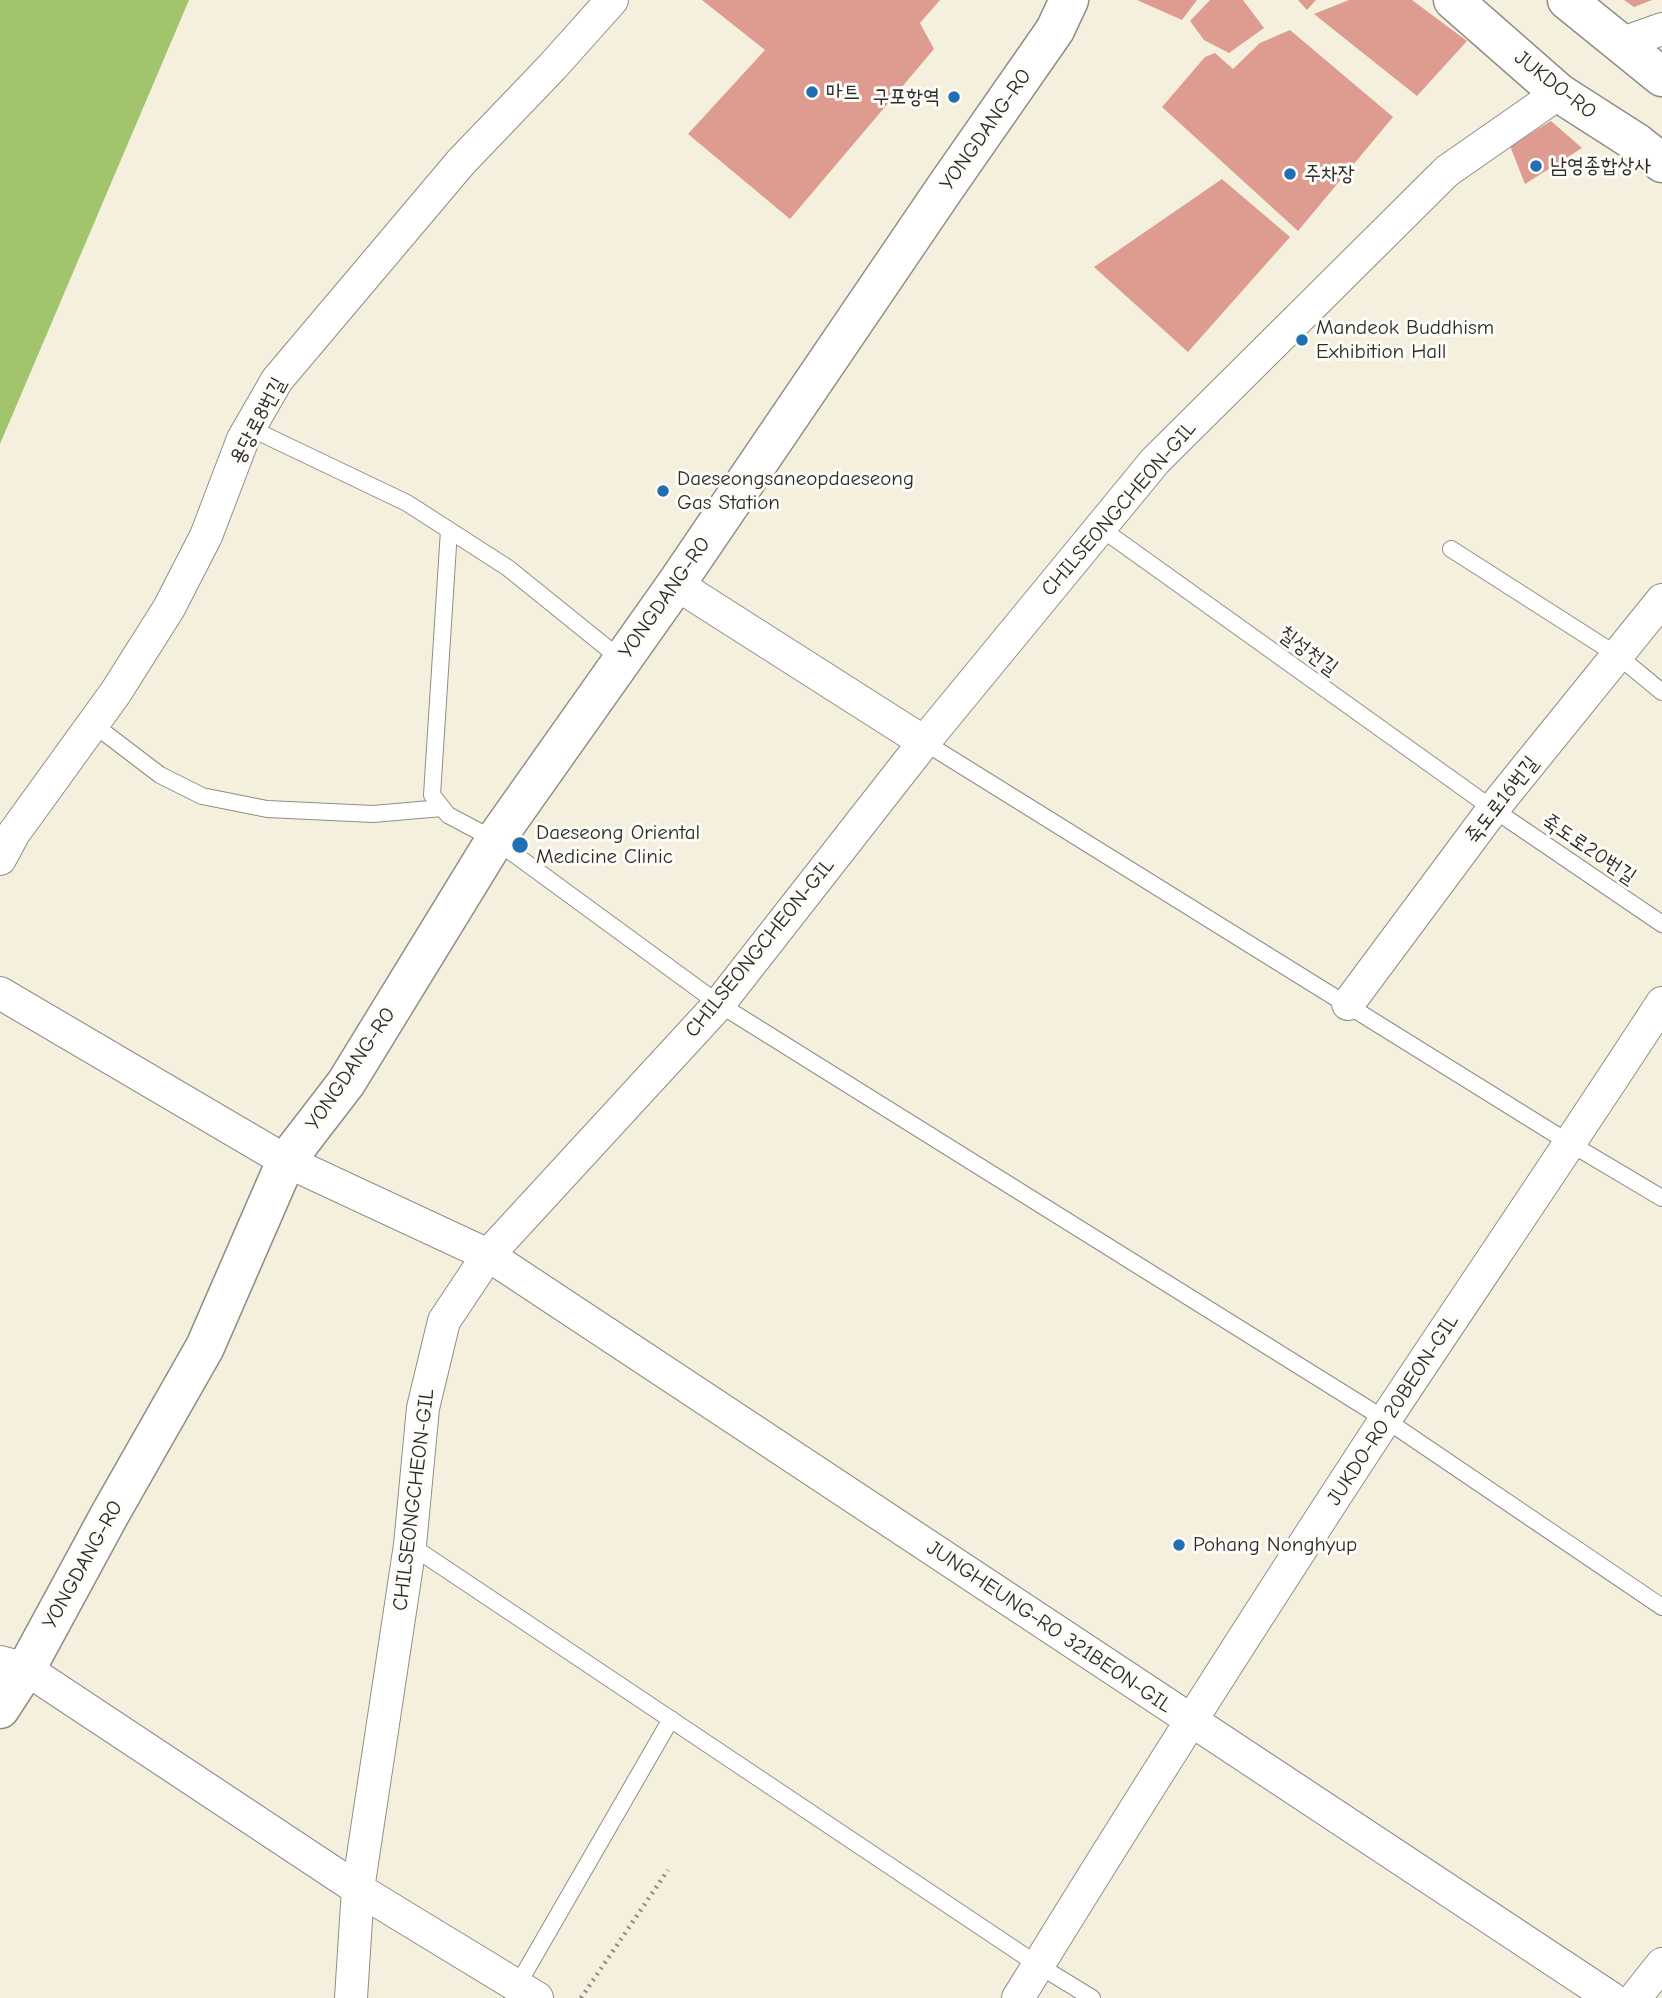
<!DOCTYPE html>
<meta charset="utf-8">
<style>
body{margin:0}
canvas{display:block;background:#f4f0dd}
</style>
<canvas width="1662" height="1998"></canvas>
<script>
const ctx = document.querySelector('canvas').getContext('2d');
ctx.lineJoin = 'round';
function paint(path, color) {
  ctx.fillStyle = color;
  ctx.fill(path, 'evenodd');
}
function stroke(path, color, width, dash) {
  ctx.strokeStyle = color;
  ctx.lineWidth = width;
  ctx.lineCap = dash ? 'butt' : 'round';
  ctx.setLineDash(dash || []);
  ctx.stroke(path);
}
function drawText(font, color, halo, rows, align = 'center') {
  ctx.font = font + ' "Comic Neue","Poor Story",sans-serif';
  ctx.lineWidth = 6;
  ctx.setLineDash([]);
  ctx.textBaseline = 'middle';
  ctx.strokeStyle = halo;
  ctx.fillStyle = color;
  for (const [text, x, y, turn = 0] of rows) {
    ctx.save();
    ctx.translate(x, y);
    ctx.rotate((+turn || 0) * Math.PI / 180);
    ctx.textAlign = isNaN(turn) ? turn : align;
    if (halo) ctx.strokeText(text, 0, 0);
    ctx.fillText(text, 0, 0);
    ctx.restore();
  }
}
paint(new Path2D(`
 M0,0H189L0,444Z`), '#a1c46d');
paint(new Path2D(`
 M702,0H940L920,23L934,49L790,219L688,134L765,50Z
 M1137,0H1197L1182,20Z
 M1210,0H1243L1264,28L1229,53L1204,40L1190,21Z
 M1298,0H1316L1307,10Z
 M1349,0H1412L1467,41L1417,96L1314,14Z
 M1624,0H1652L1634,7Z
 M1290,30L1393,117L1298,231L1162,107L1205,57L1215,53L1233,69L1260,43Z
 M1551,121L1582,148L1525,184L1510,146Z
 M1222,179L1290,237L1188,352L1094,267Z`), '#de9b90');
const service = new Path2D(`
 M250,428L407,503L508,568L622,660
 M1099,527L1493,809L1662,924
 M449,530L432,795L448,815L495,840L719,1004L1386,1420L1662,1607
 M1451,549L1617,655L1662,692
 M93,724L160,775L202,796L267,809L373,814L442,808
 M924,742L1571,1144L1662,1198
 M410,1545L1038,1965L1092,1998
 M517,1986L671,1719`);
const minor = new Path2D(`
 M1620,44L1662,29
 M676,584L924,742
 M0,859L14,833L116,692L169,608L206,536L243,439L277,380L461,162L553,66L612,0
 M0,993L286,1161L488,1255L1611,1998
 M1348,1004L1493,809L1662,600
 M0,1662L26,1669L358,1889L537,1998
 M351,1998L358,1889L410,1545L423,1408L444,1321L488,1255L719,1004L924,742L1155,461L1447,171L1559,93
 M1018,1998C1137,1804 1260,1611 1385,1420C1477,1281 1571,1143 1662,1003
 M1635,1998L1662,1964`);
const secondary = new Path2D(`
 M1453,0L1559,93L1637,143L1662,163
 M1567,0L1662,77
 M0,1709L26,1669L110,1514L205,1347L286,1161L346,1083L495,840L676,584L945,188L1055,30L1069,0`);
stroke(service, '#908e84', 18);
stroke(minor, '#908e84', 34);
stroke(secondary, '#908e84', 41);
stroke(new Path2D(`
 M581,1998L668,1870`), '#908e84', 4.5, [2, 5]);
stroke(service, '#fff', 16);
stroke(minor, '#fff', 32);
stroke(secondary, '#fff', 38);
for (const [x, y, r, color] of [
 [812,92,7,"#1f6fb2"],
 [954,97,7,"#1f6fb2"],
 [1536,166,7,"#1f6fb2"],
 [1290,174,7,"#1f6fb2"],
 [1302,340,7,"#1f6fb2"],
 [663,491,7,"#1f6fb2"],
 [520,845,9,"#1f6fb2"],
 [1179,1545,7,"#1f6fb2"]
]) {
  const dot = new Path2D();
  dot.arc(x, y, r, 0, 2 * Math.PI);
  ctx.fillStyle = color;
  ctx.fill(dot);
  stroke(dot, '#fdfcf7', 2.5);
}
drawText('21px', '#2b2b2b', '#fdfcf7', [
 ["JUKDO-RO",1555,85,38],
 ["YONGDANG-RO",986,130,-55],
 ["용당로8번길",258,421,-62],
 ["CHILSEONGCHEON-GIL",1119,509,-49],
 ["YONGDANG-RO",665,598,-55],
 ["칠성천길",1308,651,36],
 ["죽도로16번길",1502,800,-52],
 ["죽도로20번길",1589,849,34],
 ["CHILSEONGCHEON-GIL",760,948,-51],
 ["YONGDANG-RO",351,1069,-56],
 ["JUKDO-RO 20BEON-GIL",1393,1410,-57],
 ["CHILSEONGCHEON-GIL",414,1500,-83],
 ["YONGDANG-RO",83,1565,-61],
 ["JUNGHEUNG-RO 321BEON-GIL",1049,1627,34]
]);
drawText('21px', '#2b2b2b', '#fdfcf7', [
 ["마트",826,92],
 ["구포항역",940,97,"right"],
 ["남영종합상사",1550,166],
 ["주차장",1304,174],
 ["Mandeok Buddhism",1316,328],
 ["Exhibition Hall",1316,352],
 ["Daeseongsaneopdaeseong",677,479],
 ["Gas Station",677,503],
 ["Daeseong Oriental",536,833],
 ["Medicine Clinic",536,857],
 ["Pohang Nonghyup",1193,1545]
], 'left');
</script>
